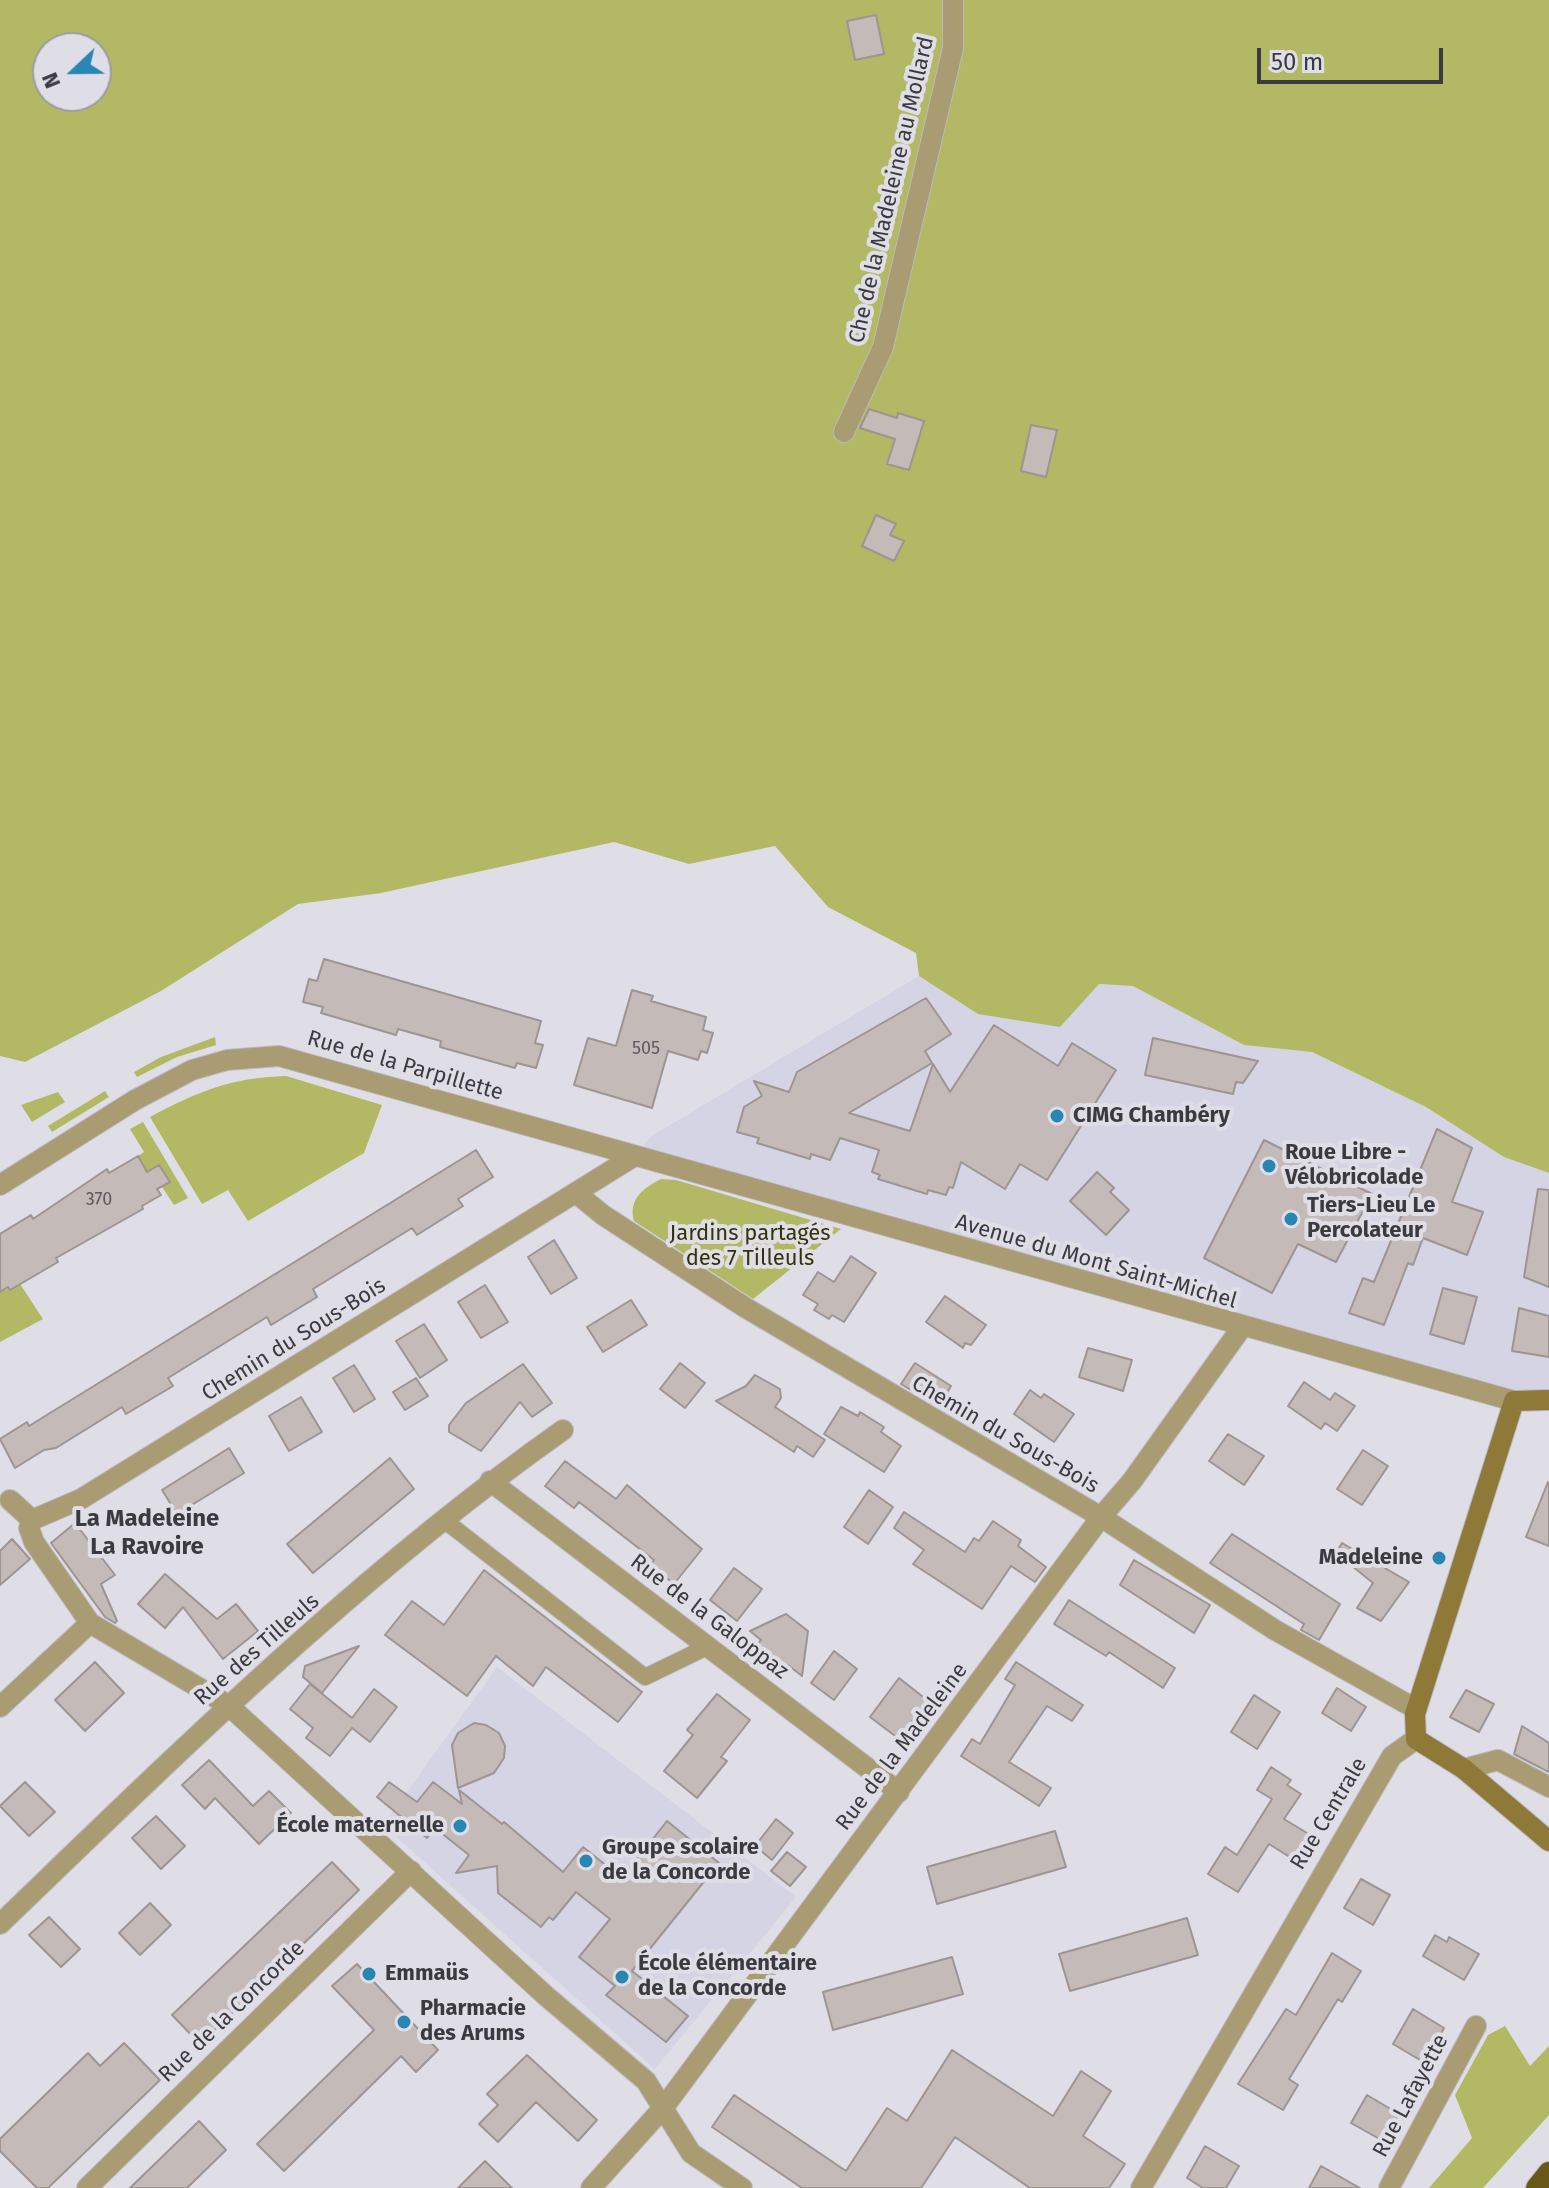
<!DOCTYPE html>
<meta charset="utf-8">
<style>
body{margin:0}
#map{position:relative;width:1549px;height:2188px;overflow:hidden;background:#dfdee7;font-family:"Fira Sans",sans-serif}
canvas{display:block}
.north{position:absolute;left:32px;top:32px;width:80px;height:80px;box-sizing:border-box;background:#dfdee7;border:2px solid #9d9ca3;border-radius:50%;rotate:248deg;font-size:22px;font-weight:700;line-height:32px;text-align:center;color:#3b3a3e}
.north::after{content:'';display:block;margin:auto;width:28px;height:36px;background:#2786b2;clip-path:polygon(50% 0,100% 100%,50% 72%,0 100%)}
.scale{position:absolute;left:1257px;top:48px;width:186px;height:36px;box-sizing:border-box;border:4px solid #3b3a3e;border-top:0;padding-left:10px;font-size:24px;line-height:28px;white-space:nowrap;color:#3b3a3e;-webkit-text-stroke:6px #dfdee7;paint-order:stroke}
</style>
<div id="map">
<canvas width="1549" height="2188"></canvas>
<div class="north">N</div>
<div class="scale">50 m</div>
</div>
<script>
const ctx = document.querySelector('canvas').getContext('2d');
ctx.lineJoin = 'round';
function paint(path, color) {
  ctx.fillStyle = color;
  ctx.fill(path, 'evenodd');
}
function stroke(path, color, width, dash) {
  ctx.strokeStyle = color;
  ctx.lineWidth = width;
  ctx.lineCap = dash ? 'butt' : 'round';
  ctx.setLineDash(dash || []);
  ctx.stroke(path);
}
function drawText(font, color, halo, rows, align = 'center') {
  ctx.font = font + ' "Fira Sans",sans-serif';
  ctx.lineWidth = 8;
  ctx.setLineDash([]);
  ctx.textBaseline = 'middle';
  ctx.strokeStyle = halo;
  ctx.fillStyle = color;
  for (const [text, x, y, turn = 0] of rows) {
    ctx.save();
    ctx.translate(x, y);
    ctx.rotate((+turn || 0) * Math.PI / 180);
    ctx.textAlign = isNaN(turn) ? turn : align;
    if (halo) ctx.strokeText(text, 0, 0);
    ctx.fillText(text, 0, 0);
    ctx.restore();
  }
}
paint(new Path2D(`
 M919,976L978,1014L1099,984L1133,986L1244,1045L1311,1052L1426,1107L1504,1157L1549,1173V1400L633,1157L650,1137Z
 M497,1667L796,1897L655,2069L383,1825Z`), '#d4d4e4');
paint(new Path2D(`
 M0,0H1549V1173L1504,1157L1426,1107L1312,1052L1244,1045L1133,986L1099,984L1060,1027L978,1014L919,976L916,953L828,907L775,846L689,864L614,842L381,893L298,904L161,991L25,1062L0,1056ZM48,48H96V96H48Z
 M215,1037L216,1045L177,1057L137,1077L134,1072L161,1057Z
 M286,1076L382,1105L364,1153L248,1221L228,1190L202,1204L150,1117C199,1091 230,1078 286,1076Z
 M105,1091L109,1097L52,1132L48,1126Z
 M58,1092L65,1102L32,1122L21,1105Z
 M143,1122L188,1198L174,1205L162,1187L169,1182L159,1165L147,1172L138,1156L144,1152L130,1129Z
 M661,1179L676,1180L841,1229L753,1299L634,1221C628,1200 643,1188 661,1179Z
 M20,1284L43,1319L0,1342V1292Z
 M1505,2026L1530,2066L1549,2046V2115L1483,2188H1429L1472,2138L1455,2095L1488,2035Z`), '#b2b863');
const building = new Path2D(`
 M876,15L884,54L855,60L847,21Z
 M869,409L897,418L898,413L924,421L909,470L887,464L895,439L860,428Z
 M1031,425L1057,430L1046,477L1021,471Z
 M876,515L896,524L890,535L904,541L894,561L862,546Z
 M324,959L541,1021L535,1043L543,1045L536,1068L517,1063L515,1068L440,1047L441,1041L398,1029L396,1035L321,1013L323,1007L303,1002L309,979L317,981Z
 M632,990L653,996L651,1001L706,1017L703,1030L713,1033L707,1053L701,1051L698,1060L668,1051L652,1108L574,1085L588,1038L616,1046Z
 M926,998L951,1034L925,1051L932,1063L849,1113L910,1131L933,1064L950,1092L994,1025L1058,1066L1072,1043L1116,1070L1047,1180L1020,1164L1005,1189L961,1162L953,1188L949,1187L946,1195L928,1190L927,1194L878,1179L880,1175L872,1172L879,1150L840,1138L830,1160L811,1154L810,1159L757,1143L759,1138L737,1132L744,1107L762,1096L754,1081L789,1092L797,1072Z
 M1153,1038L1258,1061L1243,1083L1236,1082L1233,1094L1145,1075Z
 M1437,1129L1472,1148L1452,1202L1483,1212L1467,1255L1423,1238L1413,1265L1408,1263L1384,1325L1349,1313L1363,1278L1374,1282Z
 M1264,1140L1372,1194L1336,1262L1298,1244L1272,1293L1204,1258Z
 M476,1150L493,1177L458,1199L463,1206L417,1235L412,1228L313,1289L317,1297L271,1325L267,1317L168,1378L173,1386L126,1414L122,1407L56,1448L44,1450L15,1468L0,1439L27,1422L29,1426Z
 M138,1156L147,1172L159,1165L170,1182L157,1189L161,1195L142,1206L143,1209L56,1258L58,1262L10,1290L8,1287L0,1292V1234L31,1215L33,1219L107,1169L109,1173Z
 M1097,1172L1114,1188L1110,1192L1129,1210L1106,1235L1070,1201Z
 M1538,1189L1549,1190V1287L1524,1277Z
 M554,1240L577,1278L551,1294L528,1257Z
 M851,1256L876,1273L844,1322L832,1315L829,1319L814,1310L818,1304L803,1295L818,1272L834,1282Z
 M485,1285L508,1322L481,1338L458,1302Z
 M1443,1288L1477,1297L1464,1344L1430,1334Z
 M945,1296L986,1325L971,1345L965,1343L963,1348L926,1322Z
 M631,1300L647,1325L603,1352L587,1327Z
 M1519,1308L1549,1316V1357L1512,1351Z
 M424,1324L447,1360L420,1378L396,1341Z
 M1088,1348L1132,1360L1123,1391L1079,1377Z
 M680,1363L705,1383L685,1408L660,1389Z
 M915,1363L951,1386L939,1407L901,1384Z
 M523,1364L552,1403L532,1417L520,1402L481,1451L449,1432V1425L466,1403Z
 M354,1365L375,1399L354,1412L333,1378Z
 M755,1375L780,1389L781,1398L775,1407L825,1440L813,1457L797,1446L794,1452L716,1401L746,1386Z
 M416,1378L428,1396L405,1410L393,1392Z
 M1304,1382L1330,1400L1335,1393L1355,1406L1337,1431L1325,1423L1321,1429L1288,1406Z
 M1030,1390L1041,1398L1044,1394L1074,1414L1054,1442L1014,1414Z
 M301,1397L322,1432L289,1451L269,1416Z
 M841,1407L858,1416L860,1412L884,1427L881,1432L901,1446L884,1472L824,1434Z
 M1228,1434L1264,1456L1244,1485L1209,1461Z
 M229,1448L244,1473L177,1514L162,1490Z
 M1363,1450L1388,1466L1362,1505L1337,1489Z
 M390,1458L414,1489L313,1573L287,1544Z
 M565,1461L616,1499L627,1485L702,1549L674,1584L650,1565L654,1560L579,1502L574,1508L545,1486Z
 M1548,1482H1549V1546L1526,1537Z
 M869,1490L893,1507L868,1544L844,1527Z
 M904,1512L965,1552L974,1538L979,1541L993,1521L1021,1540L1018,1546L1046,1567L1035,1582L1011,1566L982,1609L913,1564L924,1550L894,1528Z
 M75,1523L115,1575L101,1584L117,1621L115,1623L105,1617L51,1543Z
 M1232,1534L1340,1604L1319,1640L1301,1630L1304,1624L1210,1563Z
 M12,1539L30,1559L0,1585V1551Z
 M1342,1543L1409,1582L1381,1621L1357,1608L1373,1583L1336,1553Z
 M1134,1560L1210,1605L1194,1633L1120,1585Z
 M734,1568L762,1589L737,1621L710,1600Z
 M484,1570L642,1692L618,1722L546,1667L533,1686L496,1656L467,1696L385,1635L412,1601L444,1625Z
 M165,1574L217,1619L236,1604L258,1631L223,1659L183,1607L165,1628L138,1604Z
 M1069,1600L1175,1668L1163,1688L1109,1652L1106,1656L1054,1624Z
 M786,1614L808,1631L802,1676L788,1665L785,1669L756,1646L761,1640L750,1631Z
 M359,1646L322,1693L303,1677L305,1666Z
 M834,1651L857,1669L834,1700L811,1683Z
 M95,1662L124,1693L85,1731L55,1700Z
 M1016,1662L1083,1705L1072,1721L1047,1706L1009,1762L1051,1788L1039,1806L961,1756L972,1739L980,1744L1015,1685L1005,1679Z
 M899,1678L927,1700L899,1739L870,1717Z
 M310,1684L352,1718L374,1689L397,1707L370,1742L352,1728L330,1756L306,1738L313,1728L290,1709Z
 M1337,1688L1366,1707L1351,1731L1322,1713Z
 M1466,1690L1494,1704L1479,1732L1450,1717Z
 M717,1694L750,1720L721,1757L727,1761L697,1798L664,1771L693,1735L687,1730Z
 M1254,1695L1280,1712L1257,1749L1231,1732Z
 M474,1723L486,1725L499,1733L505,1746L504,1758L494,1773L458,1788L452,1745L458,1733Z
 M1522,1726L1549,1743V1772L1514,1754Z
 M209,1760L253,1806L269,1791L291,1813L259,1844L215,1798L205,1809L182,1785Z
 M1271,1767L1291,1780L1287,1785L1301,1794L1284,1819L1312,1836L1296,1861L1269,1844L1238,1892L1208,1874L1225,1847L1237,1855L1272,1799L1257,1790Z
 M25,1782L55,1812L29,1836L0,1806Z
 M389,1782L417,1802L433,1782L462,1804L459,1790L502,1824L504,1822L563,1872L583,1847L622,1878L667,1821L719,1863L632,1971L688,2016L666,2042L606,1995L615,1986L579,1957L610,1919L576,1892L553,1920L549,1917L541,1927L498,1893L497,1866L456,1873L469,1855L435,1828L427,1838L377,1797Z
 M156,1816L185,1846L161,1869L132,1838Z
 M776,1819L793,1833L772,1860L755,1846Z
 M1055,1831L1066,1867L937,1904L927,1867Z
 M787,1852L806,1867L790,1886L771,1871Z
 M332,1862L359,1890L200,2044L172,2015Z
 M1361,1879L1390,1895L1373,1925L1344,1908Z
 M150,1903L171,1925L140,1955L119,1933Z
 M49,1917L80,1949L61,1967L29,1935Z
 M1187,1918L1198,1955L1070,1991L1059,1954Z
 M1435,1935L1447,1942L1449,1937L1479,1954L1464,1980L1423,1956Z
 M1332,1953L1361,1971L1342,2002L1338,1999L1289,2079L1298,2085L1283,2110L1238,2084L1286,2009L1296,2015Z
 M952,1957L963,1994L833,2030L823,1992Z
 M357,1964L438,2050L416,2072L401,2056L284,2171L257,2144L374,2030L332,1986Z
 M1413,2009L1444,2028L1425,2063L1393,2044Z
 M124,2043L160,2080L48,2188H37L0,2151V2139L88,2053L100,2066Z
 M952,2050L1053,2116L1081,2071L1111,2091L1083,2136L1125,2164L1109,2188H1030L955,2137L921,2188H802L712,2127L734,2095L846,2171L887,2108L907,2121Z
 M527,2055L597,2120L578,2141L536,2102L498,2142L479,2124L498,2105L487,2094Z
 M1367,2095L1399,2114L1383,2141L1351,2123Z
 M199,2121L226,2150L187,2188H130Z
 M1205,2146L1239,2166L1226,2188H1203L1187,2178Z
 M485,2161L512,2188H458Z
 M1321,2166L1360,2188H1309Z`);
paint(building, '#c4bab8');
stroke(building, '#9e9492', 2);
const service = new Path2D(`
 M444,1520L645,1677L709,1646`);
const minor = new Path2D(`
 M844,432L883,347L953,48V0
 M576,1193L603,1215L746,1308L1101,1517L1275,1630L1416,1709
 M490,1481L899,1792
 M10,1500L32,1520L29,1528L34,1542L90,1623L228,1705L546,1996L646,2081L691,2153L742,2188
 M32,1520L81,1499L633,1157
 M0,1707L90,1623
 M1464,1769L1498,1760L1549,1787
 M0,1924C179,1752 359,1574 563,1430
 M87,2188L411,1871
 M591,2188L664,2107L1101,1517L1132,1481L1242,1327
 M1141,2188L1392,1756L1416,1739
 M1389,2188L1476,2026`);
const tertiary = new Path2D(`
 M0,1185L135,1100L192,1070L227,1060L279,1056L1514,1401`);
const secondary = new Path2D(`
 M1549,1400L1514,1401L1415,1714L1416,1739L1464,1769L1549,1841`);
const trunk = new Path2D(`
 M1537,2188L1549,2173`);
stroke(service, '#bbbac2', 18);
stroke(minor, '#bbbac2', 22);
stroke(tertiary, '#bbbac2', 22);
stroke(secondary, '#bbbac2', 22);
stroke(trunk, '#bbbac2', 24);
stroke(service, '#a99b72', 16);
stroke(minor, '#a99b72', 20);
stroke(tertiary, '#a99b72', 20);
stroke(secondary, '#8e7938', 20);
stroke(trunk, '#6a581a', 22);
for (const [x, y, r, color] of [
 [1057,1116,8,"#2786b2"],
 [1269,1166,8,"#2786b2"],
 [1291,1219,8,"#2786b2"],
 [1439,1558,8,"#2786b2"],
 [460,1826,8,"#2786b2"],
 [586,1861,8,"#2786b2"],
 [369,1974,8,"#2786b2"],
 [622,1977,8,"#2786b2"],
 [404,2022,8,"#2786b2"]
]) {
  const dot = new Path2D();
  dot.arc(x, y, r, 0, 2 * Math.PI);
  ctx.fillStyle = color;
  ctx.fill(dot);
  stroke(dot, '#dfdee7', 3);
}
drawText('18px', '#5d5a5c', null, [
 ["505",646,1049],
 ["370",99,1200]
]);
drawText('22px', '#3b3a3e', '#dfdee7', [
 ["Che de la Madeleine au Mollard",892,190,-77],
 ["Rue de la Parpillette",405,1066,16],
 ["Avenue du Mont Saint-Michel",1096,1262,16],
 ["Chemin du Sous-Bois",294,1340,-32],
 ["Chemin du Sous-Bois",1005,1435,30],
 ["Rue de la Galoppaz",709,1617,37],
 ["Rue des Tilleuls",257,1650,-41],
 ["Rue de la Madeleine",902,1747,-53],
 ["Rue Centrale",1329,1814,-59],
 ["Rue de la Concorde",232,2012,-44],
 ["Rue Lafayette",1411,2096,-62]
]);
drawText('bold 22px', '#3b3a3e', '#dfdee7', [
 ["CIMG Chambéry",1073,1116],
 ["Roue Libre -",1285,1153],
 ["Vélobricolade",1285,1178],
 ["Tiers-Lieu Le",1307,1206],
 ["Percolateur",1307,1231],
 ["Madeleine",1423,1558,"right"],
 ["École maternelle",444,1826,"right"],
 ["Groupe scolaire",602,1848],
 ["de la Concorde",602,1873],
 ["École élémentaire",638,1964],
 ["de la Concorde",638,1989],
 ["Emmaüs",385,1974],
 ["Pharmacie",420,2009],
 ["des Arums",420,2034]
], 'left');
drawText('22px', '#323407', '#dfdee7', [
 ["Jardins partagés",750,1234],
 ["des 7 Tilleuls",750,1259]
]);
drawText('bold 24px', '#3b3a3e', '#dfdee7', [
 ["La Madeleine",147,1519],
 ["La Ravoire",147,1547]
]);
</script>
